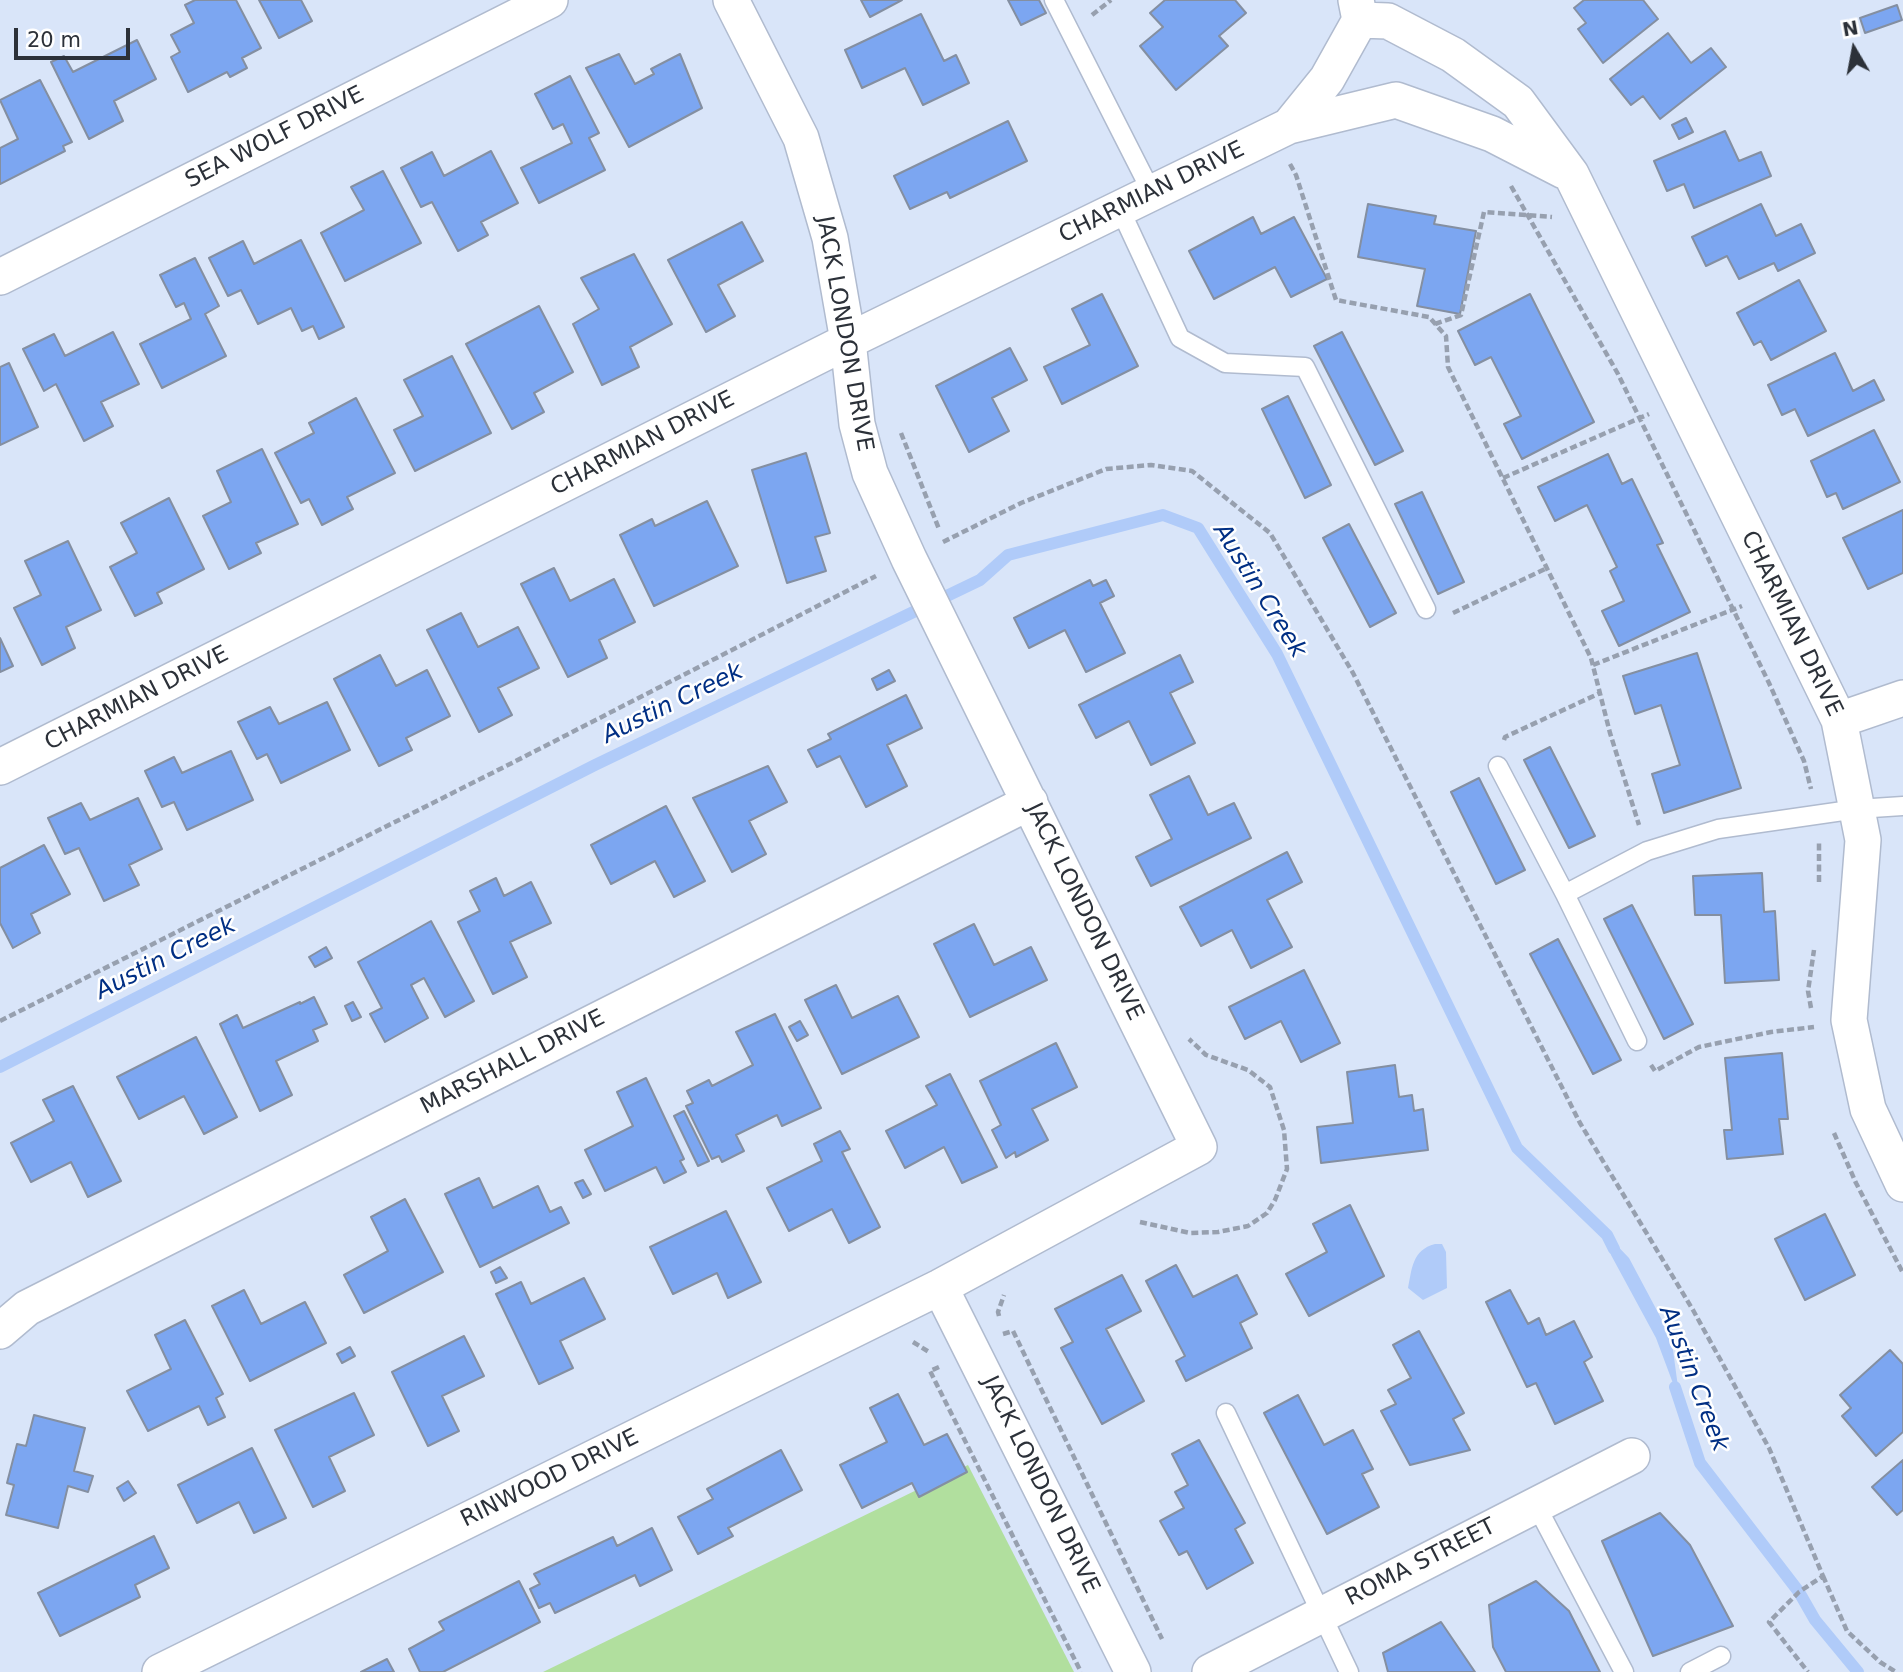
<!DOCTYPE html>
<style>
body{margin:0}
#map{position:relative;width:1903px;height:1672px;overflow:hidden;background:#d9e5f9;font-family:"DejaVu Sans",sans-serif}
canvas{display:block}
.north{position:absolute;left:1819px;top:14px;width:70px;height:70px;-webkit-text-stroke:5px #fff;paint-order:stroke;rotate:350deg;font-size:19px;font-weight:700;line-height:28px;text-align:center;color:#2c3139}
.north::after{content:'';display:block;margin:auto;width:24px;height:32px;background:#2c3139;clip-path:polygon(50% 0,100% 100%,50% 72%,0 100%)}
.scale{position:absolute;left:14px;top:28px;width:116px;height:32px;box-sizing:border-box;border:4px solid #2c3139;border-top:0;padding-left:9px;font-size:21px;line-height:24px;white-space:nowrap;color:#2c3139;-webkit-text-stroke:5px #fff;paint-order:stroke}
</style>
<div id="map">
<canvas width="1903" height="1672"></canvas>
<div class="north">N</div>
<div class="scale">20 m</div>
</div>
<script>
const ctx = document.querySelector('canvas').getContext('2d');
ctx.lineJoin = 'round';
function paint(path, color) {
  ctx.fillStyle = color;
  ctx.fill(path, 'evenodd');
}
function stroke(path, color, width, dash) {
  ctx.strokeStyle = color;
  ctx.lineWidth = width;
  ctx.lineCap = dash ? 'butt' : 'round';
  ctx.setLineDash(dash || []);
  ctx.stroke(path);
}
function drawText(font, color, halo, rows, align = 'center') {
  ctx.font = font + ' "DejaVu Sans",sans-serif';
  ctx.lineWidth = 5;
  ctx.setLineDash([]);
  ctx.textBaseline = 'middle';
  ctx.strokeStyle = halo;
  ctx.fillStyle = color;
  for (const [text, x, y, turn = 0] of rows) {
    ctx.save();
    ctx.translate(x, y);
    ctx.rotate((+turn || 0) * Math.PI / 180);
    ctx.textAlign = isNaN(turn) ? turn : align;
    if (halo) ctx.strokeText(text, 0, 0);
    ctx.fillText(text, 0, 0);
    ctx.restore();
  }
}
paint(new Path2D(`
 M968,1465L1074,1672H543Z`), '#b1df9e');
paint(new Path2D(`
 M1607,1235L1629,1258L1662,1320L1673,1350L1680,1402L1656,1338L1611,1255Z
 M1435,1244H1442L1446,1252L1447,1288L1423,1300L1408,1288C1412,1269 1412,1250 1435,1244Z`), '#b0cbf9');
stroke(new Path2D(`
 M0,1067L595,765L980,580L1008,555L1163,515L1198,528L1277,654L1517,1148L1607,1235L1614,1249
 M1675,1387L1700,1463L1799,1592L1815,1620L1858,1672`), '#b0cbf9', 12);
const building = new Path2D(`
 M195,0H236L261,48L242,58L247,68L230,77L227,72L188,92L171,57L180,52L171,35L194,23L185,5Z
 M259,0H301L312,21L279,38Z
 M861,0H902L870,17Z
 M1008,0H1039L1046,13L1021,25Z
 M1165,0H1235L1246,13L1219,36L1228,46L1176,90L1140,46L1163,27L1150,13Z
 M1584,0H1643L1658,19L1603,63L1578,29L1586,23L1574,8Z
 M1897,5L1902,20L1865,33L1860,18Z
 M921,14L944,61L956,55L969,83L923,105L905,68L862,88L845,50Z
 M1668,33L1691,63L1711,48L1726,67L1660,119L1643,96L1631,105L1610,79Z
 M137,40L156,79L114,101L123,121L89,139L51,62L64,56L73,72Z
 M619,54L635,84L654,74L651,69L680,54L702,108L629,147L586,68Z
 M570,76L599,133L589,138L605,170L539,203L521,168L572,143L563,124L553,129L535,94Z
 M40,80L72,142L63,146L65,151L0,184V148L18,139L0,100Z
 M1686,118L1693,132L1679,139L1672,125Z
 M1008,121L1027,161L950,198L947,192L910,209L894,176Z
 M1725,131L1739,161L1761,152L1771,176L1694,208L1684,184L1667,191L1654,161Z
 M491,151L518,203L481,222L488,235L458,251L432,202L421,207L401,168L432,152L444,176Z
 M383,171L421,243L345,281L321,233L364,210L351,187Z
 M1368,204L1436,216L1434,224L1476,231L1460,314L1417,306L1425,269L1358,257Z
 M1761,204L1776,236L1801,224L1815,253L1778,271L1774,263L1739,279L1727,256L1706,266L1692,237Z
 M1253,217L1261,234L1294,217L1327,279L1291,297L1275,267L1214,299L1189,251Z
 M742,222L763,261L718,285L735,316L706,332L668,260Z
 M301,240L344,327L319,339L313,326L302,331L291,308L258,324L241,290L228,296L209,258L243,241L254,264Z
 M634,254L672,324L630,347L639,367L602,385L573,324L599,309L581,278Z
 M195,258L219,306L205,314L226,356L162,388L140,344L191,319L184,303L176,307L160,275Z
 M1799,280L1826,331L1771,360L1761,341L1754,345L1737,313Z
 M1102,294L1138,366L1062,404L1044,367L1090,345L1072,309Z
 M1530,294L1594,422L1522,459L1504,424L1521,416L1491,357L1475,365L1458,331Z
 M539,306L573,372L534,393L544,412L512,429L466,344Z
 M113,332L139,384L101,402L113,426L84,441L56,384L44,391L23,349L54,334L65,356Z
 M1342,332L1403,451L1375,465L1314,346Z
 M1010,348L1027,380L992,398L1009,431L969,452L936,386Z
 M1835,353L1853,391L1874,380L1884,400L1808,436L1795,409L1782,415L1768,385Z
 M452,356L491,433L415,471L394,430L423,416L404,380Z
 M9,363L38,427L0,445V367Z
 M1288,396L1331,485L1305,498L1262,409Z
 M356,398L395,473L347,497L353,509L322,525L309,499L301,503L275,453L314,433L309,423Z
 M1874,430L1900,482L1843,509L1836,493L1827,497L1811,461Z
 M262,449L298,524L256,543L261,553L229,569L203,516L231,502L217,471Z
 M806,453L830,533L815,537L826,571L787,583L752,470Z
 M1608,454L1622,484L1632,479L1663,543L1657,545L1690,612L1619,646L1602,611L1624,601L1610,571L1617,567L1587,505L1555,521L1538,487Z
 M1422,492L1464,582L1438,594L1395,504Z
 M169,498L204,569L157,593L162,603L135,616L110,567L137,553L121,523Z
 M707,501L738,566L654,606L620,535L652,519L655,526Z
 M1903,510V573L1868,589L1843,538Z
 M1349,524L1396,613L1370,627L1323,538Z
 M68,541L101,610L66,627L75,648L42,665L14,608L41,595L25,561Z
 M554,568L570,601L614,579L635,622L599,640L607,658L568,677L521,584Z
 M1090,580L1093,586L1106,580L1114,596L1100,603L1125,653L1086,672L1065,630L1029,648L1014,618Z
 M461,613L478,647L518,627L539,668L498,688L512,715L479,732L427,630Z
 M0,638L13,666L0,672Z
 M1697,653L1741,788L1664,813L1652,774L1680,765L1661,705L1635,714L1623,676Z
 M380,655L396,686L427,670L450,716L406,738L412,750L379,766L334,679Z
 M1180,655L1193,682L1170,693L1195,743L1151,765L1129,721L1096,738L1079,705Z
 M889,670L895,681L877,690L872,679Z
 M906,695L922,728L887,745L907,786L866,807L840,756L817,767L808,750L831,739L828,734Z
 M327,702L350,750L281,783L267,754L257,759L238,722L270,707L279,724Z
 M1550,747L1595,836L1569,848L1524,760Z
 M231,751L253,800L187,830L174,802L162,807L145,771L174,757L182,773Z
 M768,766L787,802L749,821L766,854L732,872L693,798Z
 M1189,776L1208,815L1234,803L1251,838L1151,886L1136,857L1172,839L1150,795Z
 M1479,778L1525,870L1496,884L1451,792Z
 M138,798L162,849L129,865L139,885L104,901L79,848L65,854L48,818L81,803L90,820Z
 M666,806L705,881L674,897L655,861L611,884L591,845Z
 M44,845L70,894L31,914L40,933L13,948L0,923V868Z
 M1287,852L1302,882L1267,900L1292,947L1251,968L1232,930L1201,946L1180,907Z
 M1762,873L1764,912L1775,911L1779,980L1725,983L1721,915H1695L1693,876Z
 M496,878L504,896L531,882L551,923L510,942L527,977L493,994L458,922L480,911L470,891Z
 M1632,905L1693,1024L1664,1039L1604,919Z
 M431,921L474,1001L445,1017L424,978L411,985L428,1018L385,1042L370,1014L382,1008L358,962Z
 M974,924L994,965L1031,947L1047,980L970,1017L934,944Z
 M1558,939L1621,1060L1593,1074L1530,954Z
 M326,947L332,958L315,967L309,957Z
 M1304,970L1340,1043L1301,1062L1281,1021L1245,1039L1229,1007Z
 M836,985L852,1018L898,996L919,1037L842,1074L805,1000Z
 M314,997L327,1024L313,1030L318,1041L276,1061L292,1095L260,1111L220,1024L237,1015L243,1028L300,1002V1004Z
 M353,1002L361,1017L352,1021L345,1006Z
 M775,1014L821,1108L782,1126L777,1115L736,1135L744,1151L722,1162L719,1156L712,1159L686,1106L693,1103L687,1091L709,1080L712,1086L753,1065L736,1032Z
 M800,1021L808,1035L797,1041L789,1027Z
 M196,1037L237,1117L204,1134L184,1096L139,1119L117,1077Z
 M1056,1043L1077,1087L1032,1109L1048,1140L1016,1157L1015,1152L1006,1158L992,1130L1001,1125L980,1081Z
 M1782,1053L1788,1119H1779L1783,1154L1727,1159L1724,1130H1732L1725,1058Z
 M1395,1065L1399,1097L1412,1095L1414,1111L1423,1109L1428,1150L1321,1163L1317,1127L1353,1123L1347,1072Z
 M950,1074L997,1167L962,1183L944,1147L905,1168L886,1131L937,1105L926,1086Z
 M646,1078L684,1159L680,1161L686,1172L664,1183L656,1167L605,1191L585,1150L633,1126L617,1092Z
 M73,1086L121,1181L88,1197L71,1162L31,1182L11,1143L54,1121L43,1100Z
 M684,1111L709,1161L698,1166L674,1116Z
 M840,1131L850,1149L842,1152L880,1227L849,1243L832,1209L789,1231L767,1188L822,1161L814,1144Z
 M479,1178L493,1208L538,1186L550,1212L561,1207L569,1223L480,1267L445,1194Z
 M583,1180L591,1194L583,1198L575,1183Z
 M405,1199L443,1272L364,1313L344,1275L388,1251L371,1217Z
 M1350,1205L1384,1276L1309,1316L1286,1274L1327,1252L1313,1224Z
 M726,1211L761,1282L728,1298L717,1273L673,1294L650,1247Z
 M1825,1214L1855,1275L1805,1300L1775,1239Z
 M1176,1265L1193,1297L1237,1275L1257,1314L1240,1323L1252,1348L1186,1381L1176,1361L1185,1356L1146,1281Z
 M500,1267L507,1278L496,1283L491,1272Z
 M1122,1275L1141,1311L1106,1329L1144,1401L1102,1424L1061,1348L1073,1342L1055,1309Z
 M584,1278L605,1319L560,1341L573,1368L539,1384L496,1294L521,1282L531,1304Z
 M244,1290L261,1324L305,1302L326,1343L250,1381L212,1306Z
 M1510,1290L1528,1324L1539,1318L1546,1335L1574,1321L1592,1357L1584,1362L1603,1401L1555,1424L1536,1383L1527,1387L1486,1302Z
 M185,1320L223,1394L216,1398L225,1417L208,1425L199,1406L148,1431L127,1391L171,1369L155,1335Z
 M1419,1331L1464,1413L1453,1419L1470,1450L1410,1465L1381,1411L1396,1404L1388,1390L1411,1378L1393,1345Z
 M464,1336L484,1376L442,1396L459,1431L428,1446L392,1372Z
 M350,1347L355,1356L342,1363L337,1354Z
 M1890,1350L1903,1364V1432L1876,1456L1842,1416L1851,1408L1840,1395Z
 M354,1393L374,1435L329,1457L345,1491L313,1507L275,1430Z
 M898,1394L924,1445L947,1434L967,1472L919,1497L912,1483L862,1508L840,1465L887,1442L870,1408Z
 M1298,1395L1324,1445L1353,1430L1373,1469L1362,1474L1379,1507L1327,1534L1264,1413Z
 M34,1415L85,1428L74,1471L93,1476L88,1492L68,1486L58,1528L6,1515L14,1485L7,1483L17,1444L26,1446Z
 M1199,1440L1245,1523L1235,1529L1253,1563L1207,1589L1187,1551L1179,1555L1160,1521L1184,1508L1175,1492L1188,1485L1172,1454Z
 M252,1448L286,1518L254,1533L239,1502L197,1523L178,1485Z
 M781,1450L802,1490L728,1528L733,1536L698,1554L678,1517L713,1499L707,1489Z
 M1903,1460V1510L1897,1515L1872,1487Z
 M128,1481L136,1493L124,1501L117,1488Z
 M1660,1513L1690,1545L1733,1626L1653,1656L1602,1541Z
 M652,1528L672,1570L640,1586L635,1575L555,1613L550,1603L539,1608L530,1589L540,1584L534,1574L613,1537L617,1546Z
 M154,1536L169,1568L135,1585L140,1597L60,1636L38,1593Z
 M519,1581L540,1622L443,1672H420L409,1649L444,1630L439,1622Z
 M1536,1581L1569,1611L1600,1672H1506L1493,1647L1489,1605Z
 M1441,1622L1475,1672H1388L1383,1653Z
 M387,1659L394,1672H361Z`);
paint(building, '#7ca6f1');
stroke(building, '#848fa1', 2);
const lane = new Path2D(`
 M1054,0L1152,193
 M1120,209L1180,338L1225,363L1305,367L1426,609
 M1498,766L1565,894L1647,851L1718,829L1857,809L1903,806
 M1565,894L1637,1041
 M1226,1413L1349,1672
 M1536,1505L1624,1672
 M1690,1672L1721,1656`);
const street = new Path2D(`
 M1360,20L1388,21L1453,55L1518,102L1571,174L1839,720L1863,840L1849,1020L1868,1109L1903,1184
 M1289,126L1396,100L1492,134L1564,171
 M0,277L550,0
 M1839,720L1903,698
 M0,767L848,341L1289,126L1327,79L1360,20L1356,0
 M940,1287L1133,1672
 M0,1331L27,1308L1030,802
 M160,1672L940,1287L1199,1147L909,559L870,473L857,424L848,341L830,238L801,138L731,0
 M1210,1672L1632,1456`);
stroke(lane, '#b0bbcf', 21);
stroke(street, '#b0bbcf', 38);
stroke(new Path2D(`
 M1092,15L1111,0
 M1290,164L1296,175L1336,300L1429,317L1446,336L1448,367L1591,658L1610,733L1639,825
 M1511,186L1618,374L1769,683L1804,761L1811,789
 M1435,324L1461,315L1484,212L1552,217
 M901,433L939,529
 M1503,478L1649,414
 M943,542L1021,503L1106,469L1151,465L1192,471L1270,533L1353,673L1580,1123L1693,1310L1769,1448L1823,1576L1799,1592L1769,1622L1808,1672
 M1453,613L1547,568
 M1593,665L1742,606
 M1504,740L1505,737L1600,693
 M1819,882V842
 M1811,1008L1808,991L1814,950
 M0,1021L510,764L876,576
 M1651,1065L1655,1071L1699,1047L1771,1032L1814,1027
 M1834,1133L1856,1183L1903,1273
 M1140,1222L1190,1233L1218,1232L1248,1226L1267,1213L1275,1200L1287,1169L1284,1130L1270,1087L1248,1070L1206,1055L1189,1039
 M999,1316L998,1312L1004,1295
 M1003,1334L1013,1331L1162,1639
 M913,1342L929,1352
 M939,1367L930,1371L1081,1672
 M1823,1576L1847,1631L1880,1662L1896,1672`), '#97a0af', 4.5, [7, 3.5]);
stroke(lane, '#fff', 18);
stroke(street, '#fff', 35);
drawText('23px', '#2c3139', '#fff', [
 ["SEA WOLF DRIVE",275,138,-27],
 ["CHARMIAN DRIVE",1152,193,-26],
 ["JACK LONDON DRIVE",844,334,80],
 ["CHARMIAN DRIVE",643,444,-27],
 ["CHARMIAN DRIVE",1791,624,64],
 ["CHARMIAN DRIVE",137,699,-27],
 ["JACK LONDON DRIVE",1084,912,64],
 ["MARSHALL DRIVE",513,1063,-27],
 ["RINWOOD DRIVE",550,1479,-26],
 ["JACK LONDON DRIVE",1040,1485,64],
 ["ROMA STREET",1421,1563,-27]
]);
drawText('italic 24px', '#012f84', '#fff', [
 ["Austin Creek",1259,591,58],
 ["Austin Creek",673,704,-26],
 ["Austin Creek",166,959,-27],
 ["Austin Creek",1693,1379,69]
]);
</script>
